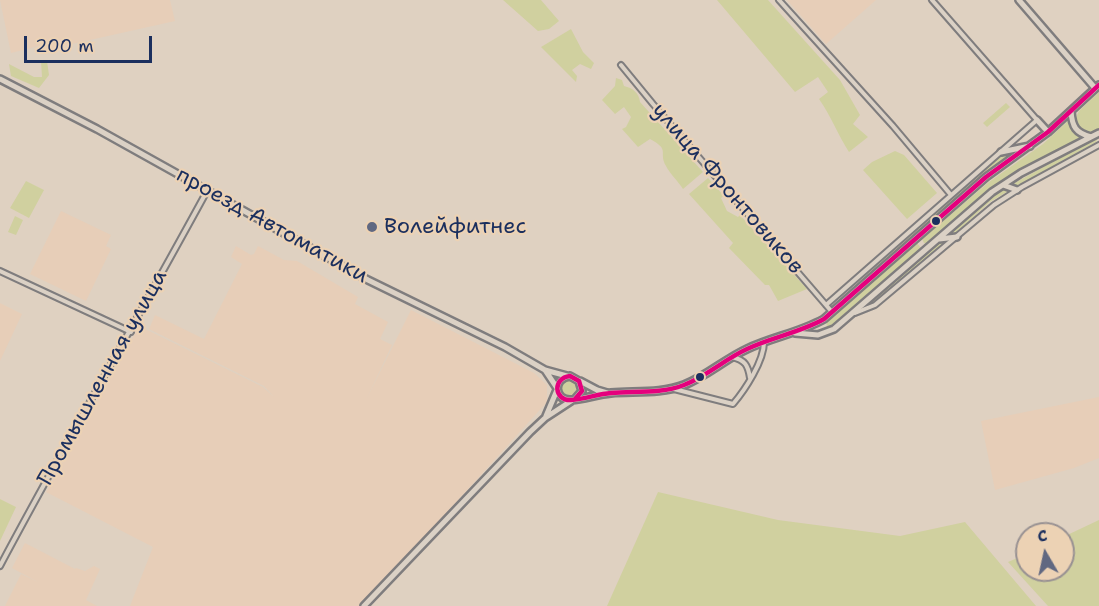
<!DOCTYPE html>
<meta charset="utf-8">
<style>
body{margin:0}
#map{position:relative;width:1099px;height:606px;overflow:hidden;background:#dfd1c1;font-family:"Shantell Sans",sans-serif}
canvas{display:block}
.north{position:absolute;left:1015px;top:522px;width:60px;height:60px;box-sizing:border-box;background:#ecd2b4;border:2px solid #989192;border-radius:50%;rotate:351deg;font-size:16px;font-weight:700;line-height:24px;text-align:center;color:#1b2f5e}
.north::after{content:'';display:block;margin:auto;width:21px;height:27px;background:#606881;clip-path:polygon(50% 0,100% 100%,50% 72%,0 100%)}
.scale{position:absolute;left:24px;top:36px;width:128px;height:27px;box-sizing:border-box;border:3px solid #1b2f5e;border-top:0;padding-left:8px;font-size:18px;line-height:21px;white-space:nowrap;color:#1b2f5e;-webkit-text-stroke:4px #ecd2b4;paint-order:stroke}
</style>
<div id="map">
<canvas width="1099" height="606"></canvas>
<div class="north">С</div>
<div class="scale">200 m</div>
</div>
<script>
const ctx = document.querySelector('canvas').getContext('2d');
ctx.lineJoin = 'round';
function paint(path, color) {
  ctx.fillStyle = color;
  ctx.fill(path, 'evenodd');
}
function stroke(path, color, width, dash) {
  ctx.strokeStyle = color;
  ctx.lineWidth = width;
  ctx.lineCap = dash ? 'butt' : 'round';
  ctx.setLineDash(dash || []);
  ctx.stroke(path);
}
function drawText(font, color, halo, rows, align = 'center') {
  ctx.font = font + ' "Shantell Sans",sans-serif';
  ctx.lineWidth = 4.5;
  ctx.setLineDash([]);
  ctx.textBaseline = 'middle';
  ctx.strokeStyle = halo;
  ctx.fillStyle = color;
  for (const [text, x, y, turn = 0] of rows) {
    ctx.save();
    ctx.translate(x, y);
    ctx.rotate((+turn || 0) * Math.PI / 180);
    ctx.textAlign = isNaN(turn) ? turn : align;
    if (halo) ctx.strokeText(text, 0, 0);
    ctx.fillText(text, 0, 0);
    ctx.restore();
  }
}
paint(new Path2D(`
 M0,0H170L175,21L45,50L43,45L11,53Z
 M787,0H876L826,44Z
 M61,211L111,235L106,246L111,249L86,301L30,274Z
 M236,246L251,255L254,254L258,246L284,260L297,261L358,297L355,304L388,322L380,339L392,345L366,400L411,310L534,373L547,385V402L362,606H130L153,547L46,492L139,326L263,387L274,397L264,386L149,329L155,315L204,339L242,264L231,257Z
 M0,303L22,314L0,361Z
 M1099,397V458L1074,468L995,490L981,421Z
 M25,543L75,569L76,568L85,571L94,566L100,569L86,600L97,606H5L21,574L38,582L12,568Z`), '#e7ceb8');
paint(new Path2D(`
 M503,0H541L559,21L549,29L538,31Z
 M717,0H768L840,80L860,115L853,124L868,137L849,152C838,135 831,116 819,99L828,92L818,77L795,92Z
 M571,29L583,52L594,63L591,69L580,64L572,70L577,76L576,82L541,47Z
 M41,61H47L49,75L39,88L11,76L9,64L34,77H42Z
 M616,78L622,80L624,86C633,88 639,93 640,102L703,172L683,189C678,181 670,174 666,166C658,152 671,150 650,139L638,147L622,129L626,127L631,117L624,107L615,114L602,100L615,86Z
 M1099,92V129L1088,133L1080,129L1076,117L1079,111Z
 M1006,103L1010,107L987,127L983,123Z
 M1068,121L1073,133L1082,138L1027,167L994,187L926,243H924L922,239L989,182L1043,144Z
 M1099,136L1096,142L1017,186L1011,185Z
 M1020,150L989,171L854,289V286L999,157Z
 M895,151L904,155L937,193L907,219L863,170L872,162Z
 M708,178L724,196L721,198L727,211L738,217L740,215L807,289L778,301L769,285H765L729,248L733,243L689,194Z
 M26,181L44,190L29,218L10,208Z
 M1005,189L1010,190L990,202L952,236L945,237L988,199Z
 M15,216L23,220L16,235L8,232Z
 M941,240H948L887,292L864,308Z
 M917,243L921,248L829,327L827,326L826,322Z
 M560 388a9 9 0 1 1 18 0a9 9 0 1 1-18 0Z
 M658,492L778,520L900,536L965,522L1036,606H607Z
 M0,499L16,507L0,541Z
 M1099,520V606H1048L1008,562L1027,554V570H1063V537Z`), '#d0d09f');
const street = new Path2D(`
 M779,0L893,126L951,195
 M621,65L653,104L832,312
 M0,271L131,332
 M826,305L1037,120L932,0
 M855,313L875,305L994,205L1022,187L1099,145
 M732,357C745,360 748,365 750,378
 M674,389L733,404C745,390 764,361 764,342
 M0,566C67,440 139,316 207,191`);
const secondary = new Path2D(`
 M1019,0L1095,88
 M0,79L97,129L368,280L505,347L545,370L567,376
 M1071,111C1072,127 1076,133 1091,137L1099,133
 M1037,120L1048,132
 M1001,152L1030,146
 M1003,185L1017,190
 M939,239L957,237
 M795,333L818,335L834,329L992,192L1021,173L1091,137
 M545,370L557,388
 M580,381L597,390L607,393
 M575,399L582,391L579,381L570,376C552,378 554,401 571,400C585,399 598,394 611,393C635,391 661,394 684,385C707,376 725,359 747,349C772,337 799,333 824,319L986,177L1048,132L1099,85
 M546,416L557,390
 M364,606L530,432L545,418L571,401`);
stroke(street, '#7f7d7e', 8);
stroke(secondary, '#7f7d7e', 10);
stroke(street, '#dbd1c5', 4);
stroke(secondary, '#dbd1c5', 5);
stroke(new Path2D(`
 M575,399L582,391L579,381L570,376C552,378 554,401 571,400C585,399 598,394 611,393C635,391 661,394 684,385C707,376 725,359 747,349C772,337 799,333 824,319L986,177L1048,132L1099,85`), '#e5007d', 4.5);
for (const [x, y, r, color] of [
 [936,221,5,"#1b2f5e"],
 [372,227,6,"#606881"],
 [700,377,5,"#1b2f5e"]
]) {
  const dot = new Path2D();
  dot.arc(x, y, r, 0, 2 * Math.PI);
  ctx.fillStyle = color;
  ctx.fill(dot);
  stroke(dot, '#ecd2b4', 2);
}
drawText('22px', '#1b2f5e', '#ecd2b4', [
 ["улица Фронтовиков",727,189,49],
 ["проезд Автоматики",272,226,29],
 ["Промышленная улица",103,378,-61]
]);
drawText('22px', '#1b2f5e', '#ecd2b4', [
 ["Волейфитнес",384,227]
], 'left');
</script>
